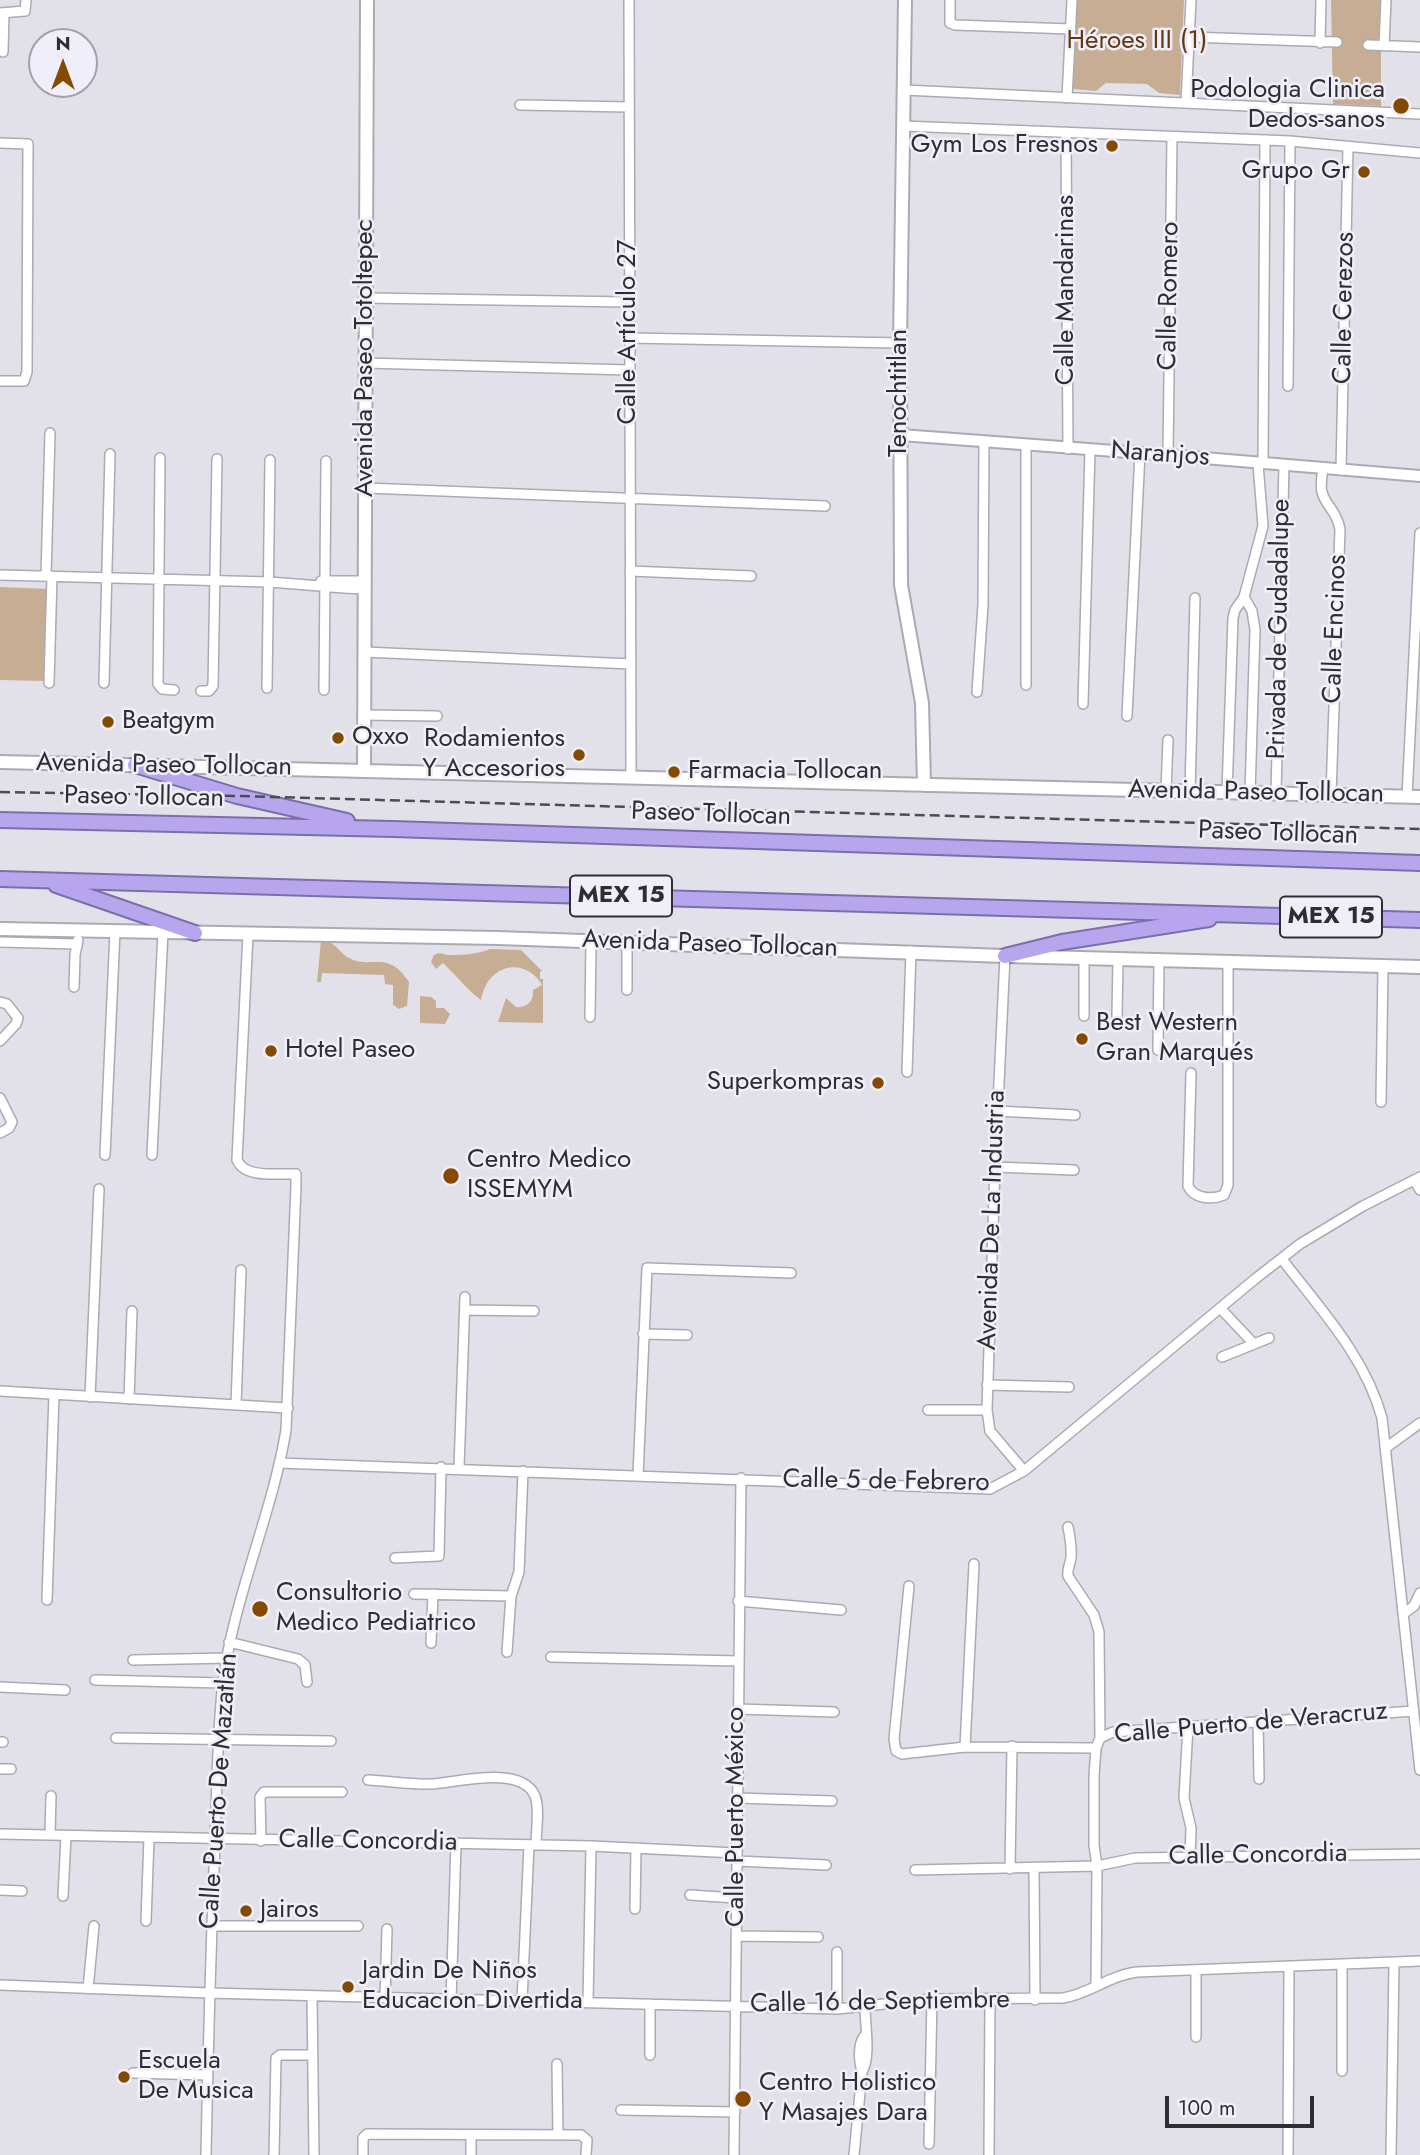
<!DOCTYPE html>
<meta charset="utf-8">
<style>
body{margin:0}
#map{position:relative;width:1420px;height:2155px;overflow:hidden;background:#e2e1ea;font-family:Jost,sans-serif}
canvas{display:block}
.north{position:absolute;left:28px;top:28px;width:70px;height:70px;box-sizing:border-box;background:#f0eef8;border:2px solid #a2a1a8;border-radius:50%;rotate:0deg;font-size:19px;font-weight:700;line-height:28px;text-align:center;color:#2e2e31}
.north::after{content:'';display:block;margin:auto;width:24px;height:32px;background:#844b00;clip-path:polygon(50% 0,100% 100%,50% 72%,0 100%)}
.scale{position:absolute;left:1165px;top:2096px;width:149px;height:32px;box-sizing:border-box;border:4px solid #2e2e31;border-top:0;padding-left:9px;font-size:21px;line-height:24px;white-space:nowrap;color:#2e2e31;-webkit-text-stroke:5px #f0eef8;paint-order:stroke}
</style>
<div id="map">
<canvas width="1420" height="2155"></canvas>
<div class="north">N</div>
<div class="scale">100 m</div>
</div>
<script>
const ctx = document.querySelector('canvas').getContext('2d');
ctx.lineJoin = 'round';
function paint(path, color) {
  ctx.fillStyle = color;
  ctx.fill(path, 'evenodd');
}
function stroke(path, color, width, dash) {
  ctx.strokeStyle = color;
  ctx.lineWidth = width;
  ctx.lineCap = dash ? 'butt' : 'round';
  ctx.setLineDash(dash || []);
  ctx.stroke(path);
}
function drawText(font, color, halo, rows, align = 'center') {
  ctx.font = font + ' Jost,sans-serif';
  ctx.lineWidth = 5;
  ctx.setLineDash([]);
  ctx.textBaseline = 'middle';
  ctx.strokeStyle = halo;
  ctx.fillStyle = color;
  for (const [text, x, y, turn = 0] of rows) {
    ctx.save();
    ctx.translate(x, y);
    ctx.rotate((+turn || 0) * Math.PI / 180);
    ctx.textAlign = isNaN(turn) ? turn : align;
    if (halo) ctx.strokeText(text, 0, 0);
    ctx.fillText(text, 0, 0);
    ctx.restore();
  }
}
paint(new Path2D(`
 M1077,0H1184L1180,95L1159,93L1147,84L1106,83L1096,91L1073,89Z
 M1331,0H1381V106L1333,104Z
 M0,587L49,589L44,681L0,680Z
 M321,941C335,940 338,952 349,958C372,970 387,949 409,982L407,1006L399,1009L393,1005V985L385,984L384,975L322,973L321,982H317Z
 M490,949L521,950L542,971L540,972V979H543V1023L498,1022L506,998L516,1007C527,1008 534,1001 533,990L542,985C532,967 510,961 494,975C486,981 483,991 481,1000C467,990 456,975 443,963L436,969L431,962L434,955C441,951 443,955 450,955C463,955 479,954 490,949Z
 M420,996L431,997L436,1001V1008H444L450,1014L445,1024L420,1023Z`), '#c8ad95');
const minor = new Path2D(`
 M629,0L631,778
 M950,0V23L955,25L1071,29
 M0,13L25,11L26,0
 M1189,37L1337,42
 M1320,43L1321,0
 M1368,45L1420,47
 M1384,46L1386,0
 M3,52L4,13
 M904,90L1420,114
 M1067,98L1072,0
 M1186,103L1191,0
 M520,105L629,107
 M903,126L1290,141L1420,153
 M1066,132L1068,449
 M0,143L28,144L27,372L24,381H0
 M365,298L628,302
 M629,338L900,343
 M365,363L629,370
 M1288,386L1290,141
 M1026,446V685
 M1168,455L1172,137
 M160,458L158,684L162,689L174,690
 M1263,464L1265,140
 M1323,468C1322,476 1320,485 1322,492C1326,507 1336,509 1340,529L1331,795
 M1341,470L1348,147
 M366,488L825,506
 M630,571L751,576
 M0,575L269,582C301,584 333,588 365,589
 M46,576L50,433
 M321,581H365
 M1244,597L1252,611L1255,630L1250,793
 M365,652L631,664
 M49,683L52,576
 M104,683L110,454
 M267,688L270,460
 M324,690L326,461
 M201,691H209L213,686L217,459
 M977,692L983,605L984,442
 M1083,704L1090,450
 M365,715L437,716
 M1127,716L1140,453
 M1166,791L1168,740
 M1190,791L1195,598
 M1227,792L1233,618L1235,610L1244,597L1263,526L1258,464
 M1276,794L1284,465
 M1407,797L1420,533
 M0,942L77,944
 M1005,956L995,1167L987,1410L990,1431L1024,1471
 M74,987L75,955L78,940
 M627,990V942
 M0,1002L7,1004L18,1018L16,1024L0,1041
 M1084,1016V958
 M1117,1016L1118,959
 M590,1017L591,941
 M1158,1050L1159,960
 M907,1072L911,951
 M1191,1073L1188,1186C1194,1199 1212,1200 1224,1195L1228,1185V962
 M0,1098L12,1122L9,1128L0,1133
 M1381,1102L1383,966
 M997,1111L1075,1115
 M105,1155L115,931
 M152,1155L163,932
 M995,1167L1074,1170
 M1414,1180L1420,1190
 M1282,1259C1320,1309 1365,1356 1382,1418L1420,1770
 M1221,1309L1254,1344
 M465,1310L534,1311
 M643,1334L687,1335
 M1222,1357L1269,1338
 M987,1385L1069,1387
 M0,1391L288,1408
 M90,1397L99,1189
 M129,1399L132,1311
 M236,1405L241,1270
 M928,1410H987
 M1387,1447L1420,1423
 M279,1463L990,1489L1024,1471L1255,1279L1300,1244L1363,1206L1420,1177
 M459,1468L465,1297
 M638,1476L647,1268L791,1273
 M1068,1527C1070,1537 1072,1548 1071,1558C1070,1565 1067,1568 1068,1576L1094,1615L1099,1632L1100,1738
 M395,1558L439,1556L441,1467
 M909,1586L894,1739L896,1751L902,1754L965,1747L1096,1748
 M414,1594L511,1596
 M47,1600L54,1395
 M738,1601L841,1610
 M1403,1614L1414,1606L1420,1593
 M229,1642L298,1659L305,1665L307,1682
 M431,1643L433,1594
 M507,1652L511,1596L519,1572L523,1471
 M551,1657L738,1661
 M133,1660L227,1658
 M95,1680L223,1683
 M0,1687L65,1690
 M738,1709L834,1712
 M1258,1721L1259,1779
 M1188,1726L1184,1798L1191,1828L1190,1856
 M116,1738L331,1741
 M0,1742H3
 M965,1747L974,1564
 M0,1769H11
 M368,1780C390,1781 412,1785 433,1784C459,1782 522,1765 535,1796C540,1809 536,1831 536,1845
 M737,1798L832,1801
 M0,1834L591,1846L736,1853
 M50,1835L51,1796
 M261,1841L260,1797L264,1792H342
 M737,1861L826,1865
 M1034,1868L1035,2000
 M1010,1869L1012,1746
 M915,1870L1097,1866L1135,1858L1420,1854
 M0,1890L22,1891
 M690,1895L736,1898
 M63,1896L66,1836
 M635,1909L636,1848
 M146,1921L149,1838
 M212,1926H358
 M736,1936L818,1937
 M837,1952V2009
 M1196,1970V2037
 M0,1985L209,1993L837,2009L932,1999L1063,1998C1089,1994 1110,1975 1137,1972L1420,1961
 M1096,1986L1097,1866L1094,1845V1776L1096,1748L1100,1738L1113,1732L1414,1711
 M88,1989L94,1926
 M312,1996L314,2155
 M385,1998L387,1929
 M451,2000L456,1844
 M522,2001L529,1845
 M588,2002L591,1846
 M650,2055V2004
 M557,2064L558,2135
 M1342,2071V1965
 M862,2072C871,2057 865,2026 865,2007
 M133,2073L208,2075
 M621,2110L735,2112
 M929,2144L932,1999
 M206,2155C208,2050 211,1946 215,1841C217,1788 217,1735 223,1682C234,1596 272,1515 286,1430L296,1186V1174C279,1173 245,1179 237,1160L248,934
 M274,2155L276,2058L280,2055H312
 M363,2155V2138L367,2134L581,2135L587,2140L586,2155
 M471,2155V2135
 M734,2155L741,1478
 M854,2155L862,2072C859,2060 857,2045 865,2035
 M989,2155L990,1999
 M1288,2155L1289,1967
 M1391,2155L1394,1964`);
const tertiary = new Path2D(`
 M901,435L1168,455L1420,476`);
const secondary = new Path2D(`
 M905,0L900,343L901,585L922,703L924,785
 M0,762L1420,797
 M364,771L367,0
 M0,929L498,938L1005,956L1420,967`);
const trunk = new Path2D(`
 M135,765L237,796L347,821
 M0,820L393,829L1420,863
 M0,879L1420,920
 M56,885L195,933
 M1005,956L1062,942L1209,919`);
stroke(minor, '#abaab3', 12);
stroke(tertiary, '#abaab3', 14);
stroke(secondary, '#abaab3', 16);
stroke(trunk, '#7b6ea9', 18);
stroke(minor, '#fff', 9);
stroke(tertiary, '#fff', 10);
stroke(secondary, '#fff', 12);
stroke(trunk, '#b7a6ee', 14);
stroke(new Path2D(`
 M0,792L237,796L1420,829`), '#4c4c50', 2.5, [10, 5]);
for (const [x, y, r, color] of [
 [1401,106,9,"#844b00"],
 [1112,146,7,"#844b00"],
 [1364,172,7,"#844b00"],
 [108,722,7,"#844b00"],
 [338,738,7,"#844b00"],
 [579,755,7,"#844b00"],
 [674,772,7,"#844b00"],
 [1082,1039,7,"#844b00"],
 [271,1051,7,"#844b00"],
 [878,1083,7,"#844b00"],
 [451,1176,9,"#844b00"],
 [260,1609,9,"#844b00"],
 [246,1911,7,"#844b00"],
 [348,1987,7,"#844b00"],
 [124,2077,7,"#844b00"],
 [743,2099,9,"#844b00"]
]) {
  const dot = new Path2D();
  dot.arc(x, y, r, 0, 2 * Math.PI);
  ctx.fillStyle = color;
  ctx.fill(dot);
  stroke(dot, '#f0eef8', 2.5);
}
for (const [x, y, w] of [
 [621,896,102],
 [1331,917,102]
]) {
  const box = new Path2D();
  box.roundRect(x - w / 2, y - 20.5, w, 41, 5);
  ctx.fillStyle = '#f0eef8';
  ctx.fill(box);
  stroke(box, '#2e2e31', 2);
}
drawText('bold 24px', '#2e2e31', null, [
 ["MEX 15",621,896],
 ["MEX 15",1331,917]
]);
drawText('26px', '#5f3a14', '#f0eef8', [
 ["Héroes III (1)",1137,42]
]);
drawText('26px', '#2e2e31', '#f0eef8', [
 ["Podologia Clinica",1385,91,"right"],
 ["Dedos-sanos",1385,121,"right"],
 ["Gym Los Fresnos",1098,146,"right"],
 ["Grupo Gr",1350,172,"right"],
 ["Beatgym",122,722],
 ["Oxxo",352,738],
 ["Rodamientos",565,740,"right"],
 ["Y Accesorios",565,770,"right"],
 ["Farmacia Tollocan",688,772],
 ["Best Western",1096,1024],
 ["Gran Marqués",1096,1054],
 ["Hotel Paseo",285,1051],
 ["Superkompras",864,1083,"right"],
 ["Centro Medico",467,1161],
 ["ISSEMYM",467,1191],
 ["Consultorio",276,1594],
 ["Medico Pediatrico",276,1624],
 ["Jairos",260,1911],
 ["Jardin De Niños",362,1972],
 ["Educacion Divertida",362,2002],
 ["Escuela",138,2062],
 ["De Musica",138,2092],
 ["Centro Holistico",759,2084],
 ["Y Masajes Dara",759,2114]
], 'left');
drawText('26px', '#2e2e31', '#f0eef8', [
 ["Calle Mandarinas",1067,290,-90],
 ["Calle Romero",1170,296,-89],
 ["Calle Cerezos",1345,308,-89],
 ["Calle Artículo 27",629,332,-90],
 ["Avenida Paseo Totoltepec",366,358,-90],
 ["Tenochtitlan",900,393,-90],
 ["Naranjos",1160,455,4],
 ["Privada de Gudadalupe",1280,629,-89],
 ["Calle Encinos",1336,629,-88],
 ["Avenida Paseo Tollocan",164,766,1],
 ["Avenida Paseo Tollocan",1256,793,1],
 ["Paseo Tollocan",144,798,1],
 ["Paseo Tollocan",711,815,2],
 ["Paseo Tollocan",1278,834,2],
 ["Avenida Paseo Tollocan",710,945,2],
 ["Avenida De La Industria",993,1220,-88],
 ["Calle 5 de Febrero",886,1482,1],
 ["Calle Puerto de Veracruz",1251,1724,-5],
 ["Calle Puerto De Mazatlán",220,1791,-86],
 ["Calle Puerto México",737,1817,-90],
 ["Calle Concordia",368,1842,1],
 ["Calle Concordia",1258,1856,-1],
 ["Calle 16 de Septiembre",880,2003,-1]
]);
</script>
